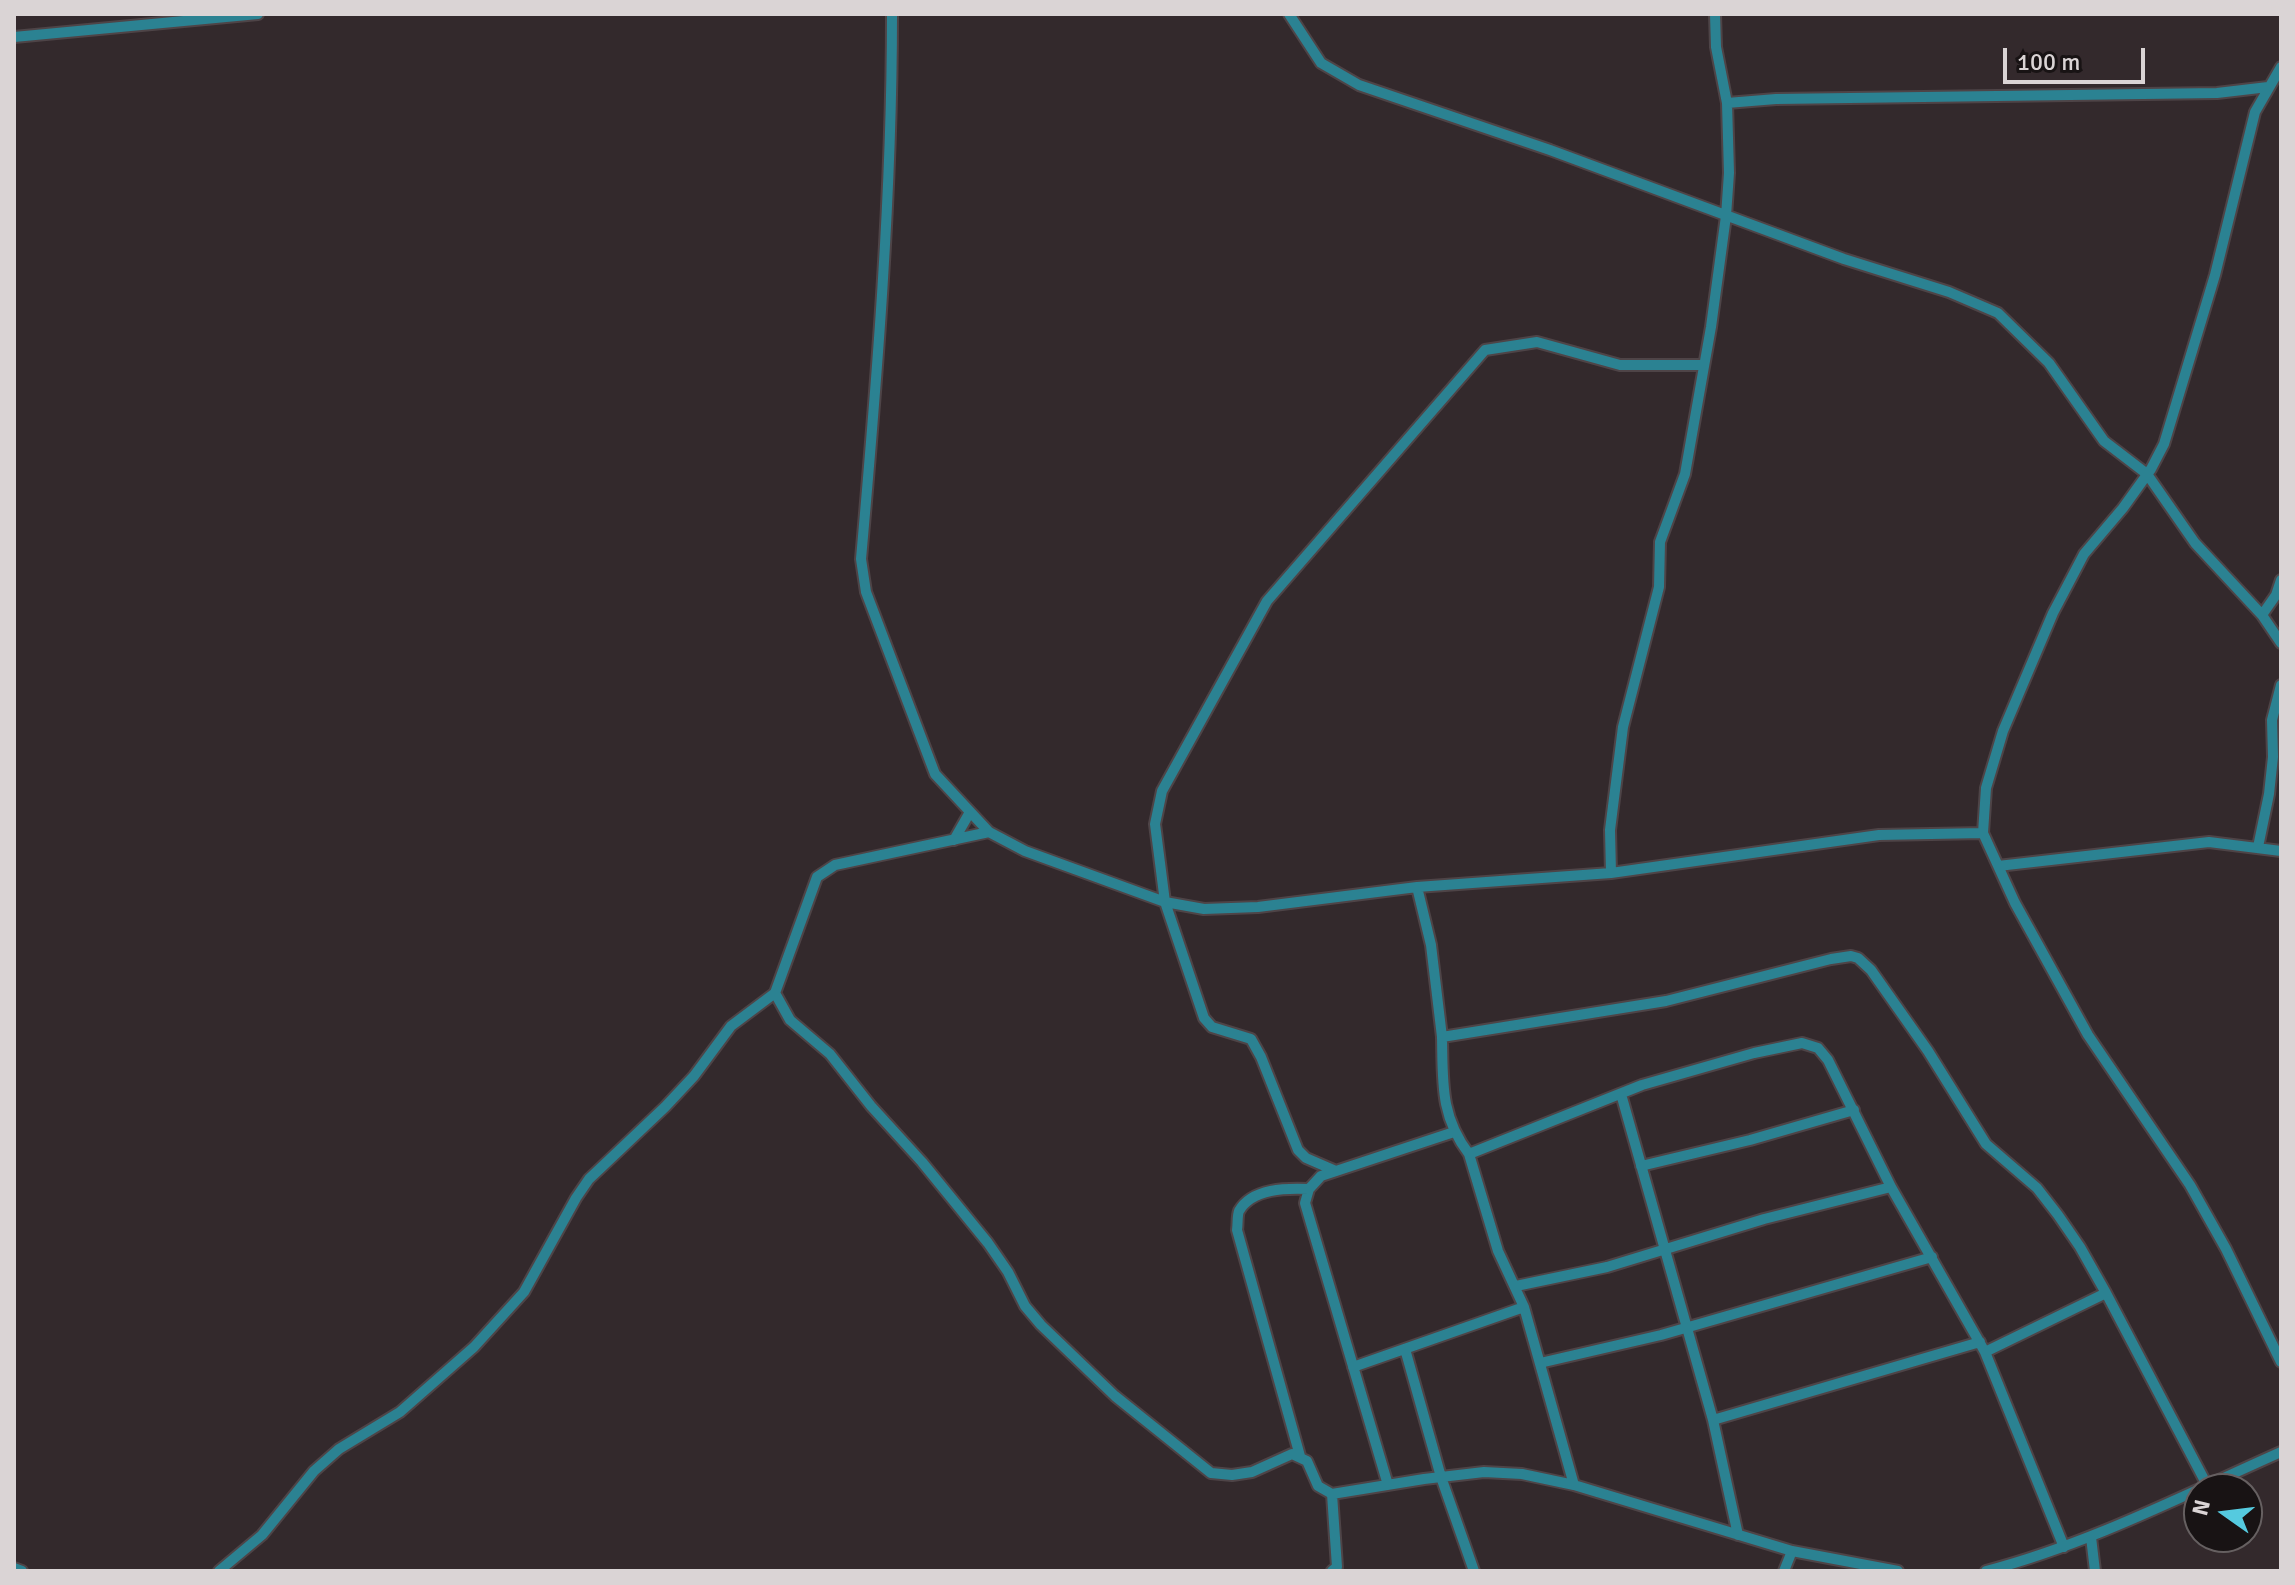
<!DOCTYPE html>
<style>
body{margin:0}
#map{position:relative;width:2295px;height:1585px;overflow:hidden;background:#33292c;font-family:Signika,sans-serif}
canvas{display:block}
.frame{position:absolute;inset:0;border:16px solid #dad4d5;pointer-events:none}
.north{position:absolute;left:2183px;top:1473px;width:80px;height:80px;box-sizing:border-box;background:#181314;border:2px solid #666061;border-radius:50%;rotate:284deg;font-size:22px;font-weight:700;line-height:32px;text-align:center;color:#dad4d5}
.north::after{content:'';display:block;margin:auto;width:28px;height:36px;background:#55cadf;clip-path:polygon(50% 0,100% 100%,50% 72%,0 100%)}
.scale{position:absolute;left:2003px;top:48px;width:142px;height:36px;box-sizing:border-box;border:4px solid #dad4d5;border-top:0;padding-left:10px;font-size:24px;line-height:28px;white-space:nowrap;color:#dad4d5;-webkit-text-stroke:6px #181314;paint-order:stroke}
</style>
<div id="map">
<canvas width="2295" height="1585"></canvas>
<div class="frame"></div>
<div class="north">N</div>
<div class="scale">100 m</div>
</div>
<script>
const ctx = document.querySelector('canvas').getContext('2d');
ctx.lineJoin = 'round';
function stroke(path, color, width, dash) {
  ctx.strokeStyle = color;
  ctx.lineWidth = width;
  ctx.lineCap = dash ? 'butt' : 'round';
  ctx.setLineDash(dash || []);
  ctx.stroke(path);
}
const minor = new Path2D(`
 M892,14C892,196 877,378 861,559L866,592L935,774L989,832
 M1289,14L1321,63L1359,85L1550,150L1844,259L1949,292L1998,313L2049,363L2104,441L2147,474L2195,543L2262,615L2281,643
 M14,37L258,14
 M2281,67L2255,112L2215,275L2164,444L2151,469L2123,508L2084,554L2053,613L2003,731L1986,788L1983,833L2015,903L2088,1035L2190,1185L2226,1249L2281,1362
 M1727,103L1776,99L2217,93L2268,87
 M2262,615L2276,595L2281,580
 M954,840L970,812
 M2258,847L2269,794L2273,757L2272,720L2281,685
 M1998,866L2209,842L2281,851
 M1611,873L1610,830L1623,727L1659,587L1660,542L1685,474L1711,327L1726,216L1729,173L1727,103L1716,47L1715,14
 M1417,887L1431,945L1442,1037L1666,1001L1831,959L1851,956L1858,958L1871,970L1928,1051L1986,1144L2037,1188L2058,1215L2080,1247L2106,1293L2207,1485
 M775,993L790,1020L830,1054L871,1106L922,1162L988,1243L1008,1272L1025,1306L1041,1325L1115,1396L1211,1473L1232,1475L1252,1472L1292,1454L1307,1461L1318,1486L1332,1494L1424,1479L1484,1472L1522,1474L1574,1485L1792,1551L1898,1571
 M1442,1037C1443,1082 1440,1116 1469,1154L1642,1085L1754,1053L1802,1043L1818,1048L1828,1060L1891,1187L1985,1352L2064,1547
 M1621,1094L1713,1420L1738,1535
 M1469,1154L1498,1251L1524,1307L1574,1485
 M1641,1166L1750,1140L1854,1110
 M1336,1171L1306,1158L1298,1150L1261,1057L1251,1039L1212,1027L1204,1018L1165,902L1155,824L1162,791L1267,601L1485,350L1537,342L1620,365H1704
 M1516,1286L1607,1267L1764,1219L1891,1187
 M1405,1349L1441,1477L1474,1571
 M1985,1352L2106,1293
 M1540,1363L1661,1335L1932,1257
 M1353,1367L1524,1307
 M1713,1420L1980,1342
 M1300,1456L1237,1230C1238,1224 1237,1216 1239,1211C1252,1188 1287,1188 1309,1189
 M1388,1485L1305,1203L1309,1189L1321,1176L1454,1132
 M1332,1494L1337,1567L1332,1571
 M2091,1537L2095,1571
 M14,1568L22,1571
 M219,1571L262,1535L314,1471L339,1449L400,1412L474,1347L524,1292L576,1198L589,1179L665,1107L694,1076L731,1026L775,993L817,877L835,865L989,832L1025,851L1165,902L1204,909L1258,907L1417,887L1611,873L1879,835L1983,833
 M1784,1571L1792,1551
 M1986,1571C2089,1544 2184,1495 2281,1452`);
stroke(minor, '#4e4447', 14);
stroke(minor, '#2b8292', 10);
</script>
